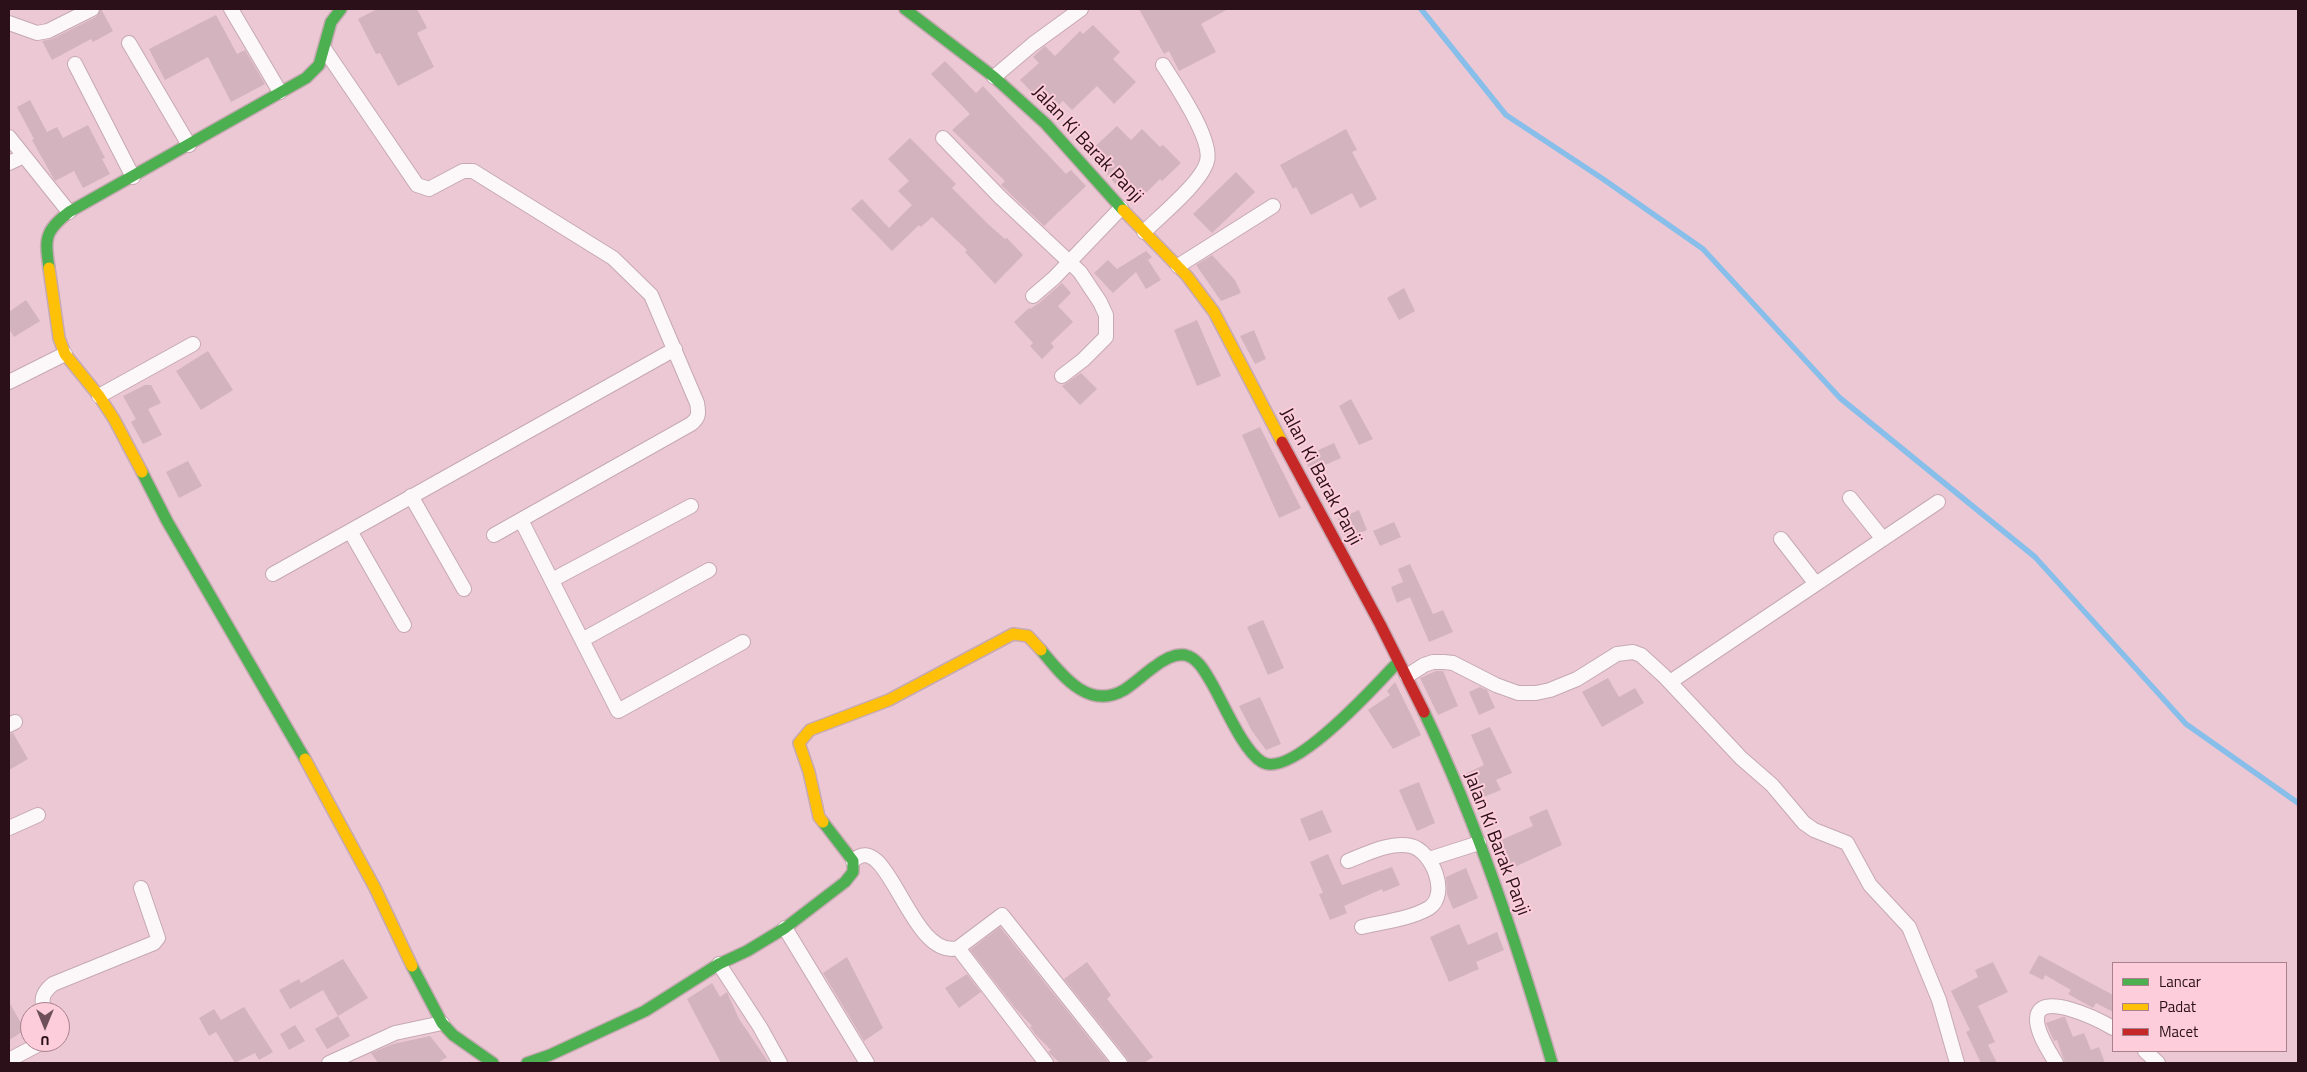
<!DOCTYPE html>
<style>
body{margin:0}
#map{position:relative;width:2307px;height:1072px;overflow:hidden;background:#ebc8d4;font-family:"Titillium Web",sans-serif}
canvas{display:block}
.frame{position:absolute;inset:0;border:10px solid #2b101a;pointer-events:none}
.legend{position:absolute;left:2112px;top:962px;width:175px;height:90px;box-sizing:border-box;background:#fdcddb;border:1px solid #a9818e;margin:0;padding:6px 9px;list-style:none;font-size:15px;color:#2b101a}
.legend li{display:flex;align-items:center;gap:10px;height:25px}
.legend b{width:25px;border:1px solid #a9818e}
.north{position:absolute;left:20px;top:1002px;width:50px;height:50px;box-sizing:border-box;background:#fdcddb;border:1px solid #a9818e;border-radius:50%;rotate:180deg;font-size:14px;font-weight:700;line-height:20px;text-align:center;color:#2b101a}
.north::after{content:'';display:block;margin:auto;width:18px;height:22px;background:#6e505b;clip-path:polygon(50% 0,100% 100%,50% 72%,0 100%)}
</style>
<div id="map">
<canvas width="2307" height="1072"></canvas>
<div class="frame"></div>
<ul class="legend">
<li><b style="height:6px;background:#4caf50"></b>Lancar</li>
<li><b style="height:6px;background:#ffc107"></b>Padat</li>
<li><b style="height:6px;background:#c62828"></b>Macet</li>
</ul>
<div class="north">U</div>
</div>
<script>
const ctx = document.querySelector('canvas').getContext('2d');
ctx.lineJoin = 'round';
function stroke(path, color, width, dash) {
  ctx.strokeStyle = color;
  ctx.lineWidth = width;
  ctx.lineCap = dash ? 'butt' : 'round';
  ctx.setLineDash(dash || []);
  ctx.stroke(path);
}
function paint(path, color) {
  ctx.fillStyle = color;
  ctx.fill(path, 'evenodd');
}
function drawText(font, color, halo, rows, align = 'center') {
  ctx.font = font + ' "Titillium Web",sans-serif';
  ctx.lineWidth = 4;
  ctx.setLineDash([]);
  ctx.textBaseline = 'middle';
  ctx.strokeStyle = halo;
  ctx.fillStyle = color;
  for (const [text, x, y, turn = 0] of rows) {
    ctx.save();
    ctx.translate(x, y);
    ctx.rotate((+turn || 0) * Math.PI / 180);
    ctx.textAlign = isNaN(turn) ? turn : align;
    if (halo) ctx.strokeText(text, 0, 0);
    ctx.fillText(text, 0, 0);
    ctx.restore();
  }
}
stroke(new Path2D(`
 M1421,9L1506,115L1603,179L1703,249L1840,398L2035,557L2186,724L2298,803`), '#87beea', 5.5);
paint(new Path2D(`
 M101,9L113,31L93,42L91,39L52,60L42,41L52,39L96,17Z
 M377,9H417L427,28L417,33L434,67L398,86L380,53L376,54L358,19Z
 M1139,9H1228L1201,24L1216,52L1179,71L1169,51L1164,54Z
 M216,15L237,54L245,50L265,84L231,102L208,57L165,80L149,49Z
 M1093,25L1120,52L1113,59L1136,82L1114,104L1097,86L1072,110L1063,101L1051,112L1020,80L1039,63L1033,57L1045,46L1055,56L1080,31L1083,34Z
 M945,61L976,93L983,86L1066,174L1071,170L1086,186L1044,226L1001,185L1005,181L952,130L970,114L931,74Z
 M30,100L47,132L57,127L63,138L88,125L105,158L102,159L110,174L83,188L74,171L55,181L32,140L34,139L17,107Z
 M1117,126L1131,140L1142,129L1160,147L1163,145L1181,163L1162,181L1160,179L1134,205L1088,153Z
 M1346,129L1357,150L1352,152L1377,199L1360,208L1352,193L1311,215L1296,187L1293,189L1280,165Z
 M910,138L956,184L952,188L988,224L1005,239L1007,238L1023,255L995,284L965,252L967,250L932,217L921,227L919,225L892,251L851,209L862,199L889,228L912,205L898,191L909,181L888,159Z
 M1236,172L1255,192L1212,233L1193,214Z
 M1146,251L1152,257L1148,260L1161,280L1146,289L1136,272L1113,293L1094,273L1108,260L1117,269Z
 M1212,255L1235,280L1241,293L1221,301L1196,265Z
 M1062,283L1071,293L1058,306L1073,322L1051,343L1054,347L1042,359L1030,346L1033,343L1014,322L1029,308L1030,309L1039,303Z
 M1404,288L1415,311L1399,320L1387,298Z
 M26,300L40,321L14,337L9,329V312Z
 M1197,320L1221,376L1197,386L1174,330Z
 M1254,330L1266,359L1255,364L1240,336Z
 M208,351L233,390L201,410L176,371Z
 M1081,373L1097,389L1080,405L1062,386Z
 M145,385H151L161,403L148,409L162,435L143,444L131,422L136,419L123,396Z
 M1351,399L1373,439L1359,445L1339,406Z
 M1260,427L1301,508L1279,518L1242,435Z
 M1334,443L1341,458L1311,471L1303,457Z
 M188,461L202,486L179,498L166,472Z
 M1359,510L1367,530L1346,539L1338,519Z
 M1394,522L1401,537L1380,546L1373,531Z
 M1410,564L1433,614L1443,610L1453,632L1429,642L1410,597L1397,603L1391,587L1403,582L1398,569Z
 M1263,620L1284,668L1268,675L1247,627Z
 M1436,671H1443L1458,706L1438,715L1420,678Z
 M1608,678L1619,697L1635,688L1644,703L1602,727L1582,692Z
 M1395,682L1421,735L1393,749L1368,710L1390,695L1387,691Z
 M1480,687L1487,690L1495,708L1479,715L1469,692Z
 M1260,697L1281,744L1266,750L1252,731L1239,706Z
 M1490,727L1512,773L1496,780L1501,790L1476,800L1465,774L1484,765L1471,735Z
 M13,733L28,759L9,770V734Z
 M1419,782L1435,823L1417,831L1399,790Z
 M1547,809L1562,845L1504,872L1492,844L1533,826L1529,817Z
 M1322,810L1332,832L1309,841L1300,819Z
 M1328,854L1342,885L1392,867L1400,885L1383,892L1382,889L1344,906L1347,913L1330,920L1319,894L1323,893L1310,862Z
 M1466,868L1478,898L1453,909L1447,894L1446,877Z
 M1459,924L1468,945L1497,932L1504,950L1476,962L1479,969L1449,982L1430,937Z
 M1000,927L1109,1063H1060L1048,1052L1051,1050L1036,1035L1030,1027L1032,1026L1016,1009L970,950Z
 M2039,955L2113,995V1012L2096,1003L2093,1008L2068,994L2071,990L2045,975L2043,980L2029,973Z
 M847,957L883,1028L864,1041L823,973Z
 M343,959L368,998L338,1016L323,990L290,1009L279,990L299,979L301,983Z
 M1087,962L1111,995L1107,999L1153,1057L1144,1063H1129L1127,1058L1064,979Z
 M1993,962L2008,992L1978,1006L1995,1042L1988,1045L1997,1063H1981L1966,1032L1970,1030L1951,991L1978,977L1975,970Z
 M967,974L981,992L959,1008L945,988Z
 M712,983L720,997L727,992L739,1019L769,1063H721L687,999Z
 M9,1002L25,1030L9,1040Z
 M244,1007L273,1052L259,1060L255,1053L235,1063L216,1032L209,1036L199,1018L214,1009L221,1020Z
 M338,1016L350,1036L327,1049L315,1029Z
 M2063,1017H2065L2073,1037L2084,1033L2091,1050L2099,1047L2105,1063H2065L2057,1040L2054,1041L2046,1023Z
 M295,1025L305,1041L289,1050L280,1034Z
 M430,1036L447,1057L438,1063H378L371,1053L393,1044Z`), '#d2b3be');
const street = new Path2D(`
 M231,9L280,92
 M9,23L37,33L48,31L92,9
 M129,43L189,145
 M325,50L417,185L429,189L463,171H473L613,258L651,295L697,403C699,413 699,418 691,424L494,535
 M75,64L133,177
 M994,77L1033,44L1081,9
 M9,137L69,212
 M943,138L1000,197L1080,272L1100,302L1106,315V337L1083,360L1062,376
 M9,163L24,156
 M1144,232C1161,215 1202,182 1207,161C1213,139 1175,84 1163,65
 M1178,266L1273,206
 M1033,296L1054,278L1121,208
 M9,382L65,354
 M99,396L193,344
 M411,496L464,589
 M1850,498L1883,539
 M521,520L618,711L743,642
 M1781,539L1816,584
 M273,574L350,531
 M552,580L691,506
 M404,625L350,531L675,349
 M582,640L709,570
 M1407,676L1424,665L1433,662H1444L1453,663L1496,685L1518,693H1536L1550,690L1577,679L1617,654L1633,652L1641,655L1664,676L1741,758L1772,785L1804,823L1814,830L1847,843L1870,885L1909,927L1939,1000L1957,1063
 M1670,682L1938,502
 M9,725L15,722
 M9,828L38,815
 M1429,859L1479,843
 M853,861C888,826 910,961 958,948L1002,915L1120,1063
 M1348,861C1366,854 1391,841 1411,846C1432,851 1450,894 1429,908C1410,919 1383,922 1362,927
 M785,928L867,1063
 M958,948L1046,1063
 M719,964L760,1027L780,1063
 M44,1012C41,999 42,993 53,984L154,943L158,938L141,888
 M2145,1051L2158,1063
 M9,1060L43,1042
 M329,1063L395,1033L442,1023
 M2056,1063C2049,1051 2038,1035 2037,1021C2035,987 2101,1021 2113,1028`);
const fast = new Path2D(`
 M905,9L994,77L1046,124L1123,210
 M49,268C45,238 44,232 69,212L306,78L319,65L331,22L341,9
 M142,472L167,521L305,759
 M1041,650C1061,674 1088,711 1124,690C1135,683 1144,674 1154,667C1163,660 1174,653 1185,655C1198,658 1205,672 1211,682C1223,702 1243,751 1262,762C1292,780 1378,683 1398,662
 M1424,712C1478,825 1517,944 1552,1063
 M412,966L442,1023L453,1035L493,1063
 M527,1063L550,1055L645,1011L719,964L747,951L785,928L845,882L853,872V861L823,822`);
const slow = new Path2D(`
 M1123,210L1187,276L1214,312L1282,442
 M49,268L59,338L65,354L99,396L114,419L142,472
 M305,759L375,888L412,966
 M823,822L819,817L809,772L799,743L810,730L889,700L1013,634L1028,636L1041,650`);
const jam = new Path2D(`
 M1282,442L1380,624L1424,712`);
stroke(street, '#c6a9b2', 16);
stroke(fast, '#c6a9b2', 14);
stroke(slow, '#c6a9b2', 14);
stroke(jam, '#c6a9b2', 14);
stroke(street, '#fcf7f9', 14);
stroke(fast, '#4caf50', 11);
stroke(slow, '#ffc107', 11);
stroke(jam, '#c62828', 11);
drawText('19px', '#2b101a', '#fdcddb', [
 ["Jalan Ki Barak Panji",1087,145,47],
 ["Jalan Ki Barak Panji",1320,477,62],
 ["Jalan Ki Barak Panji",1496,844,69]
]);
</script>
